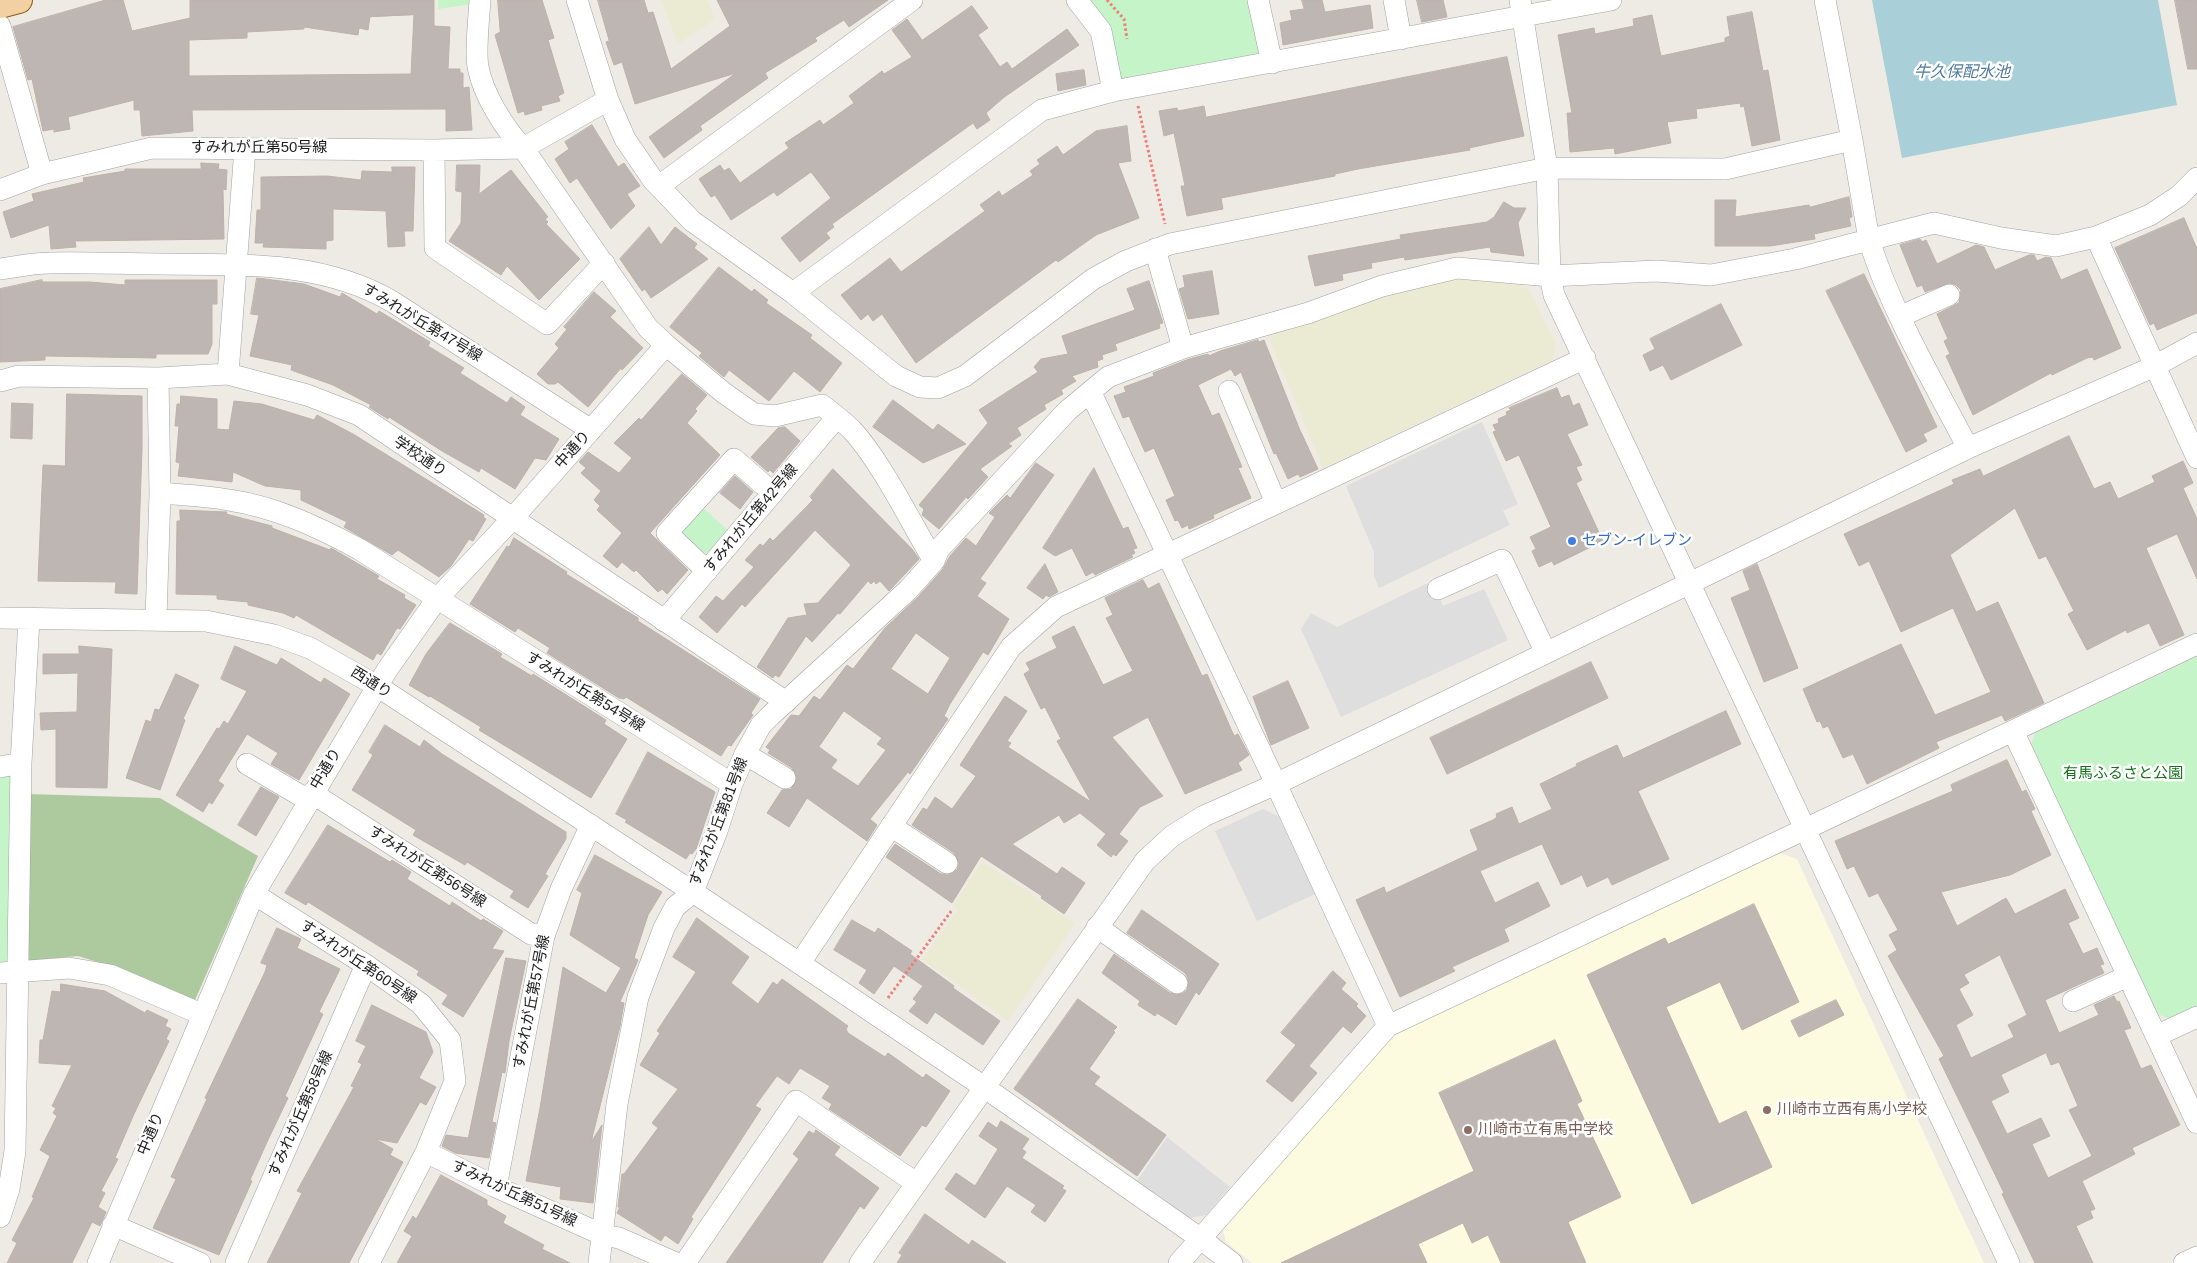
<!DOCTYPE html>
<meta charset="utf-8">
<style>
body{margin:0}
canvas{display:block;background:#eeebe5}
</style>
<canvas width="2197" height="1263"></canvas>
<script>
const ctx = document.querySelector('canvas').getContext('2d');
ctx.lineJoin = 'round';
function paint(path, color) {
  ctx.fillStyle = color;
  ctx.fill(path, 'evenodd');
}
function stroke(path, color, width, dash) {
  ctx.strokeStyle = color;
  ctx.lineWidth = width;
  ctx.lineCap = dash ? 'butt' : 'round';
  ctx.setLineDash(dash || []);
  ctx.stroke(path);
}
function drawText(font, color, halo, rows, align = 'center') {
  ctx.font = font + ' Arial,"Noto Sans JP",sans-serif';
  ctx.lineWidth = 5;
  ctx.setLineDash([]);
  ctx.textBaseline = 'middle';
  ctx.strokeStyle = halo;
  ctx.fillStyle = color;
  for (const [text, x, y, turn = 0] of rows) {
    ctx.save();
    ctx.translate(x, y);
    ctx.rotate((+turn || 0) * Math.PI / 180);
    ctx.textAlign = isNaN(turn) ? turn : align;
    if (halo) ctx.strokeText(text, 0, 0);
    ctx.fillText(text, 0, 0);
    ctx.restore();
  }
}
paint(new Path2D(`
 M1780,853L1797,859L1984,1263H1252L1226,1242L1222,1227L1393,1032Z`), '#fcfbe0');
paint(new Path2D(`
 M661,0H707L715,19L678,44Z
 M1462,276L1515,279L1529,289L1556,344L1553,360L1323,468L1267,334L1393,293Z
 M982,861L1075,924L1008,1021L922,959L958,910L953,906Z`), '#eaebd2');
paint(new Path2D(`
 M28,794L160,798L258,856L195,1000L130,972L78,956L27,961Z`), '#acca9d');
paint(new Path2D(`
 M438,0H472V4L438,9Z
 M1090,0H1248L1260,55L1121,80L1110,25Z
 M699,504L730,532L711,552L699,553L681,534L682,525Z
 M2197,657V1007L2170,1019L2155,1013L2030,748L2035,733Z
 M12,772L14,966L0,967V774Z`), '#c5f4c8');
paint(new Path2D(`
 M1482,422L1518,504L1503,511L1510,525L1379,588L1374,576V552L1346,486Z
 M1432,581L1443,606L1484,589L1508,640L1341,717L1301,629L1311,613L1337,627Z
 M1263,809L1278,816L1315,894L1257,921L1215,831Z
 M1167,1137L1230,1187L1206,1215L1190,1218L1137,1181Z`), '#dedede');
paint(new Path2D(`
 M1872,0H2158L2177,105L1902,158Z`), '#a9cfd8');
const building = new Path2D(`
 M106,0H123L132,31L190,18V0H434V26L450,27L448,69H460V73H463V88L469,87L472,130L446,131V109L192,110L193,131L142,136L140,110H134V100L68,117L70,129L54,132V129L43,131L32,79L28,80L13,27ZM414,15L411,74L189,76V40L247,38V32L304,29V27L358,35L359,28L368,30L370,17Z
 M498,0H542L554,38L548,40L564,93L558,96L560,101L541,106L542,110L525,115L524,111L518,113L495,35L500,32Z
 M598,0H644L648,13L653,12L671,69L730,26L717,0H888L849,27L844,20L815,38L817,41L765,73L768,78L700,126L702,130L664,158L649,137L736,73L635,104L622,62L614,65L606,42L609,41Z
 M1302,0H1322L1325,12L1370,5L1373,28L1283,45L1280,23L1292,20L1290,11L1304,9Z
 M1417,0H1443L1447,17L1422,22Z
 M2175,0H2197V69H2188Z
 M972,6L988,28L978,35L1000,67L1007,62L1012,69L1067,29L1079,45L1003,98L986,113L990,120L977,129L973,123L832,224L834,227L826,233L830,238L800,262L781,238L831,198L811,172L777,196L774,192L731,220L715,195L711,197L699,179L720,165L724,171L729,168L740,183L789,148L785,143L820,120L823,125L854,103L849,96L882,71L884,74L912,57L892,30L907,19L922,40Z
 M1752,12L1763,71L1768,70L1780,140L1752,146L1744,106L1741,107L1740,103L1696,109L1697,118L1667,122L1671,143L1615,154L1614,148L1570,152L1567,113H1572L1558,35L1594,28L1595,34L1634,26L1633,19L1652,15L1661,56L1725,42V38L1730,36L1727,17Z
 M1507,57L1524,136L1469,148L1470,150L1358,169L1335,174V176L1221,198L1223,209L1187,216L1181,186H1185L1174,133L1164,136L1159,111L1177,108L1178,111L1204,106L1206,117Z
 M1084,70L1086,85L1058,91L1056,74Z
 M592,125L618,167L624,163L640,186L627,194L635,206L611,229L577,178L570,183L555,159L569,149L565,142Z
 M1127,126L1131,161L1118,163L1139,218L1096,235L1058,262L1056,260L916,363L882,314L873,321L868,314L861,320L841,295L890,258L901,272L985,211L980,205L999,191L1002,196L1033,175L1030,171L1040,164L1037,160L1057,146L1063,155L1096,131Z
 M201,163L219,164L218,169L227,170L226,190L223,189L224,239L75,241L76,247L51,249L49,225L11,238L3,212L34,201L32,194L84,182L83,178L125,171V169H201Z
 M457,165H480L479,194L511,170L548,217L545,219L548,222L546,224L580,259L539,300L507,266L501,275L449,241L461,223L462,192L456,191Z
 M392,167H415L413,231H404L405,246L388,247L386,211L333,209V240L326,241V249L263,247L264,243H255L257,210H261V177L327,176L361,180L362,171L392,172Z
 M1849,197L1852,217L1849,218L1851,226L1814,234L1815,239L1770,246H1715V200H1736L1735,217L1809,205L1810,207Z
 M1504,202L1514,208H1526L1518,223L1524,256L1491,252L1490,247L1405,260L1404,257L1371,263L1372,268L1342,274L1343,280L1315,286L1308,256L1401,239L1400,235L1487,222L1494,217Z
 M2184,218L2197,249V313L2157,330L2154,323L2150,325L2115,248Z
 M649,227L661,245L675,227L697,244L694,248L708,259L651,298L645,289L642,291L620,259Z
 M1920,239L1922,242L1926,240L1937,264L1976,245L1984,247L1995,270L2029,255H2034L2037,261L2046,257L2051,258L2061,280L2087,269L2121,348L2094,360L2093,357L2087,358L2052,375L2051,373L1973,415L1946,356L1950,354L1944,341L1948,339L1937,314L1959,303L1961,290L1956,285L1950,283L1925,292L1922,285L1917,287L1900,245Z
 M719,267L752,292L754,289L768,300L766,303L812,335L810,338L842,363L820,392L794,371L769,401L729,370L724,377L699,356L702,353L670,327Z
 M1212,271L1219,314L1188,319L1179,289L1185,287L1183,276Z
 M1864,274L1937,427L1923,434L1927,441L1906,452L1826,291Z
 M257,278L304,284L340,297L342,293L377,314L379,311L430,342L428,346L464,368L460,373L507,403L511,397L525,407L520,415L559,439L546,460L535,458L515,489L481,468L479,472L442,451L389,417L388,419L369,407L371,405L333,385L291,370L292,365L250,356L259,315L251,314Z
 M42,280V282H90L125,285V280H217V304H212V344L208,354H156V358L45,356V360L0,362V289Z
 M1149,281L1163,323L1159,324L1160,328L1115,344L1117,350L1102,355L1103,359L1097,361L1098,367L1072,376L1076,381L1061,390L1063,394L1044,405L1046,409L1017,428L1021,435L1008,444L1012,446L980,469L988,477L968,499L966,497L939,529L922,515L924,509L919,505L988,423L979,410L1038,372L1034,367L1041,359L1068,354L1062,336L1135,310L1127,289Z
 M594,292L616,311L610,317L643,348L622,370L621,368L588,407L558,382L555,384H548L537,374L559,348L555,344L567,329L564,327Z
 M1721,304L1742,345L1671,380L1663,365L1650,371L1643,355L1655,349L1650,339Z
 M1258,340L1259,342L1264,340L1299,428L1318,469L1300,477L1298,474L1288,479L1276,453L1274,454L1241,372L1235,376L1231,369L1198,385L1212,416L1219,413L1242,467L1238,468L1251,498L1213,515L1214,518L1189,529L1188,525L1182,528L1178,520L1175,521L1166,500L1175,496L1154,448L1145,452L1129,416L1123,418L1114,396L1126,392L1124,387L1154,376L1153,373L1189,359L1208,354L1209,356L1220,351Z
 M682,374L707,395L695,409L697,411L687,423L720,455L650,533L688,570L667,594L662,589L658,592L636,570L634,572L622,562L617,568L603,556L622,533L597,510L600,506L594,500L601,491L581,473L586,468L579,462L588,452L619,473L632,458L614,443L639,418L641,420Z
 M1557,388L1561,398L1569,395L1573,406L1579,403L1588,425L1567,434L1582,465L1576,467L1582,480L1576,483L1603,541L1554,565L1552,561L1539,567L1532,551L1536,549L1530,537L1551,527L1519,455L1506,461L1493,432L1496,431L1493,425L1499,423L1498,419L1507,415L1506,412L1511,410L1509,408Z
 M67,394L142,396V449L137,594L115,593L116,582L38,581L43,465L65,466Z
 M181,396L217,399V429L229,430L234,401L262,404L314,420L317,415L353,434L484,515L483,517L486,519L473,541L469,539L451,566L439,577L398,550L392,555L344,527L347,522L301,500V490L265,486L233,472L232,482L178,476L180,463L176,462L179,426H175L177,404H180Z
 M893,400L933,430L938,424L966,444L923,463L873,427Z
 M12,403L33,404L32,439L11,438Z
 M785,427L800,441L773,473L770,470L768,472L751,457L778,428Z
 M2069,436L2094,489L2110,482L2118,499L2155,482L2152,476L2183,461L2193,483L2183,488L2197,519V579L2177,534L2146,548L2184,635L2160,646L2149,623L2127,633L2126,630L2087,650L2068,614L2074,611L2046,556L2039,559L2015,508L1950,555L1976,612L1998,602L2044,703L2005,721L2002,715L1936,742L1939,748L1867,784L1853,754L1843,758L1828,726L1823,728L1820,721L1817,722L1803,689L1901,644L1935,715L1991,692L1953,608L1901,632L1869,561L1859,566L1844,534L1954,484L1952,480L1980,469L1983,476Z
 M1036,463L1054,475L980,579L986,583L977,596L1009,619L988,655L983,652L950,704L944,716L948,719L930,745L910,774L908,772L870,819L877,825L867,841L807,798L789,827L767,813L782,790L791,789L797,778L792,768L768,753L770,750L766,747L791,715L799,716L814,696L820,700L847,665L853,669L885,628L917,598L943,569L950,556L966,538L976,546L995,517L989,513L1007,495L1010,498ZM916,633L950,658L928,694L891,669ZM844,711L882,738L877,744L886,750L858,786L831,768L837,760L819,747Z
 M1094,468L1123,529L1128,527L1137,548L1133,549L1135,553L1131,555L1133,557L1095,575L1093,572L1086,576L1072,548L1055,556L1043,548Z
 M833,469L912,549L919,559L889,591L880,581L876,584L874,581L871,584L868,581L840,614L838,613L812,642L806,636L779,677L775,675L773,678L757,667L788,618L807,615L804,604L818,603L851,565L815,530L745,607L742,604L717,633L699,617L716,596L723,601L754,567L745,560L760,544L763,546L770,538L773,541L813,500L810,497Z
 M735,476L753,492L740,509L720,493Z
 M180,510L227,512L226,514L272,526V528L330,550L331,548L379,576L377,579L405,595L404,598L416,605L400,629L397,628L381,655L377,653L373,660L296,615L294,618L283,613L248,605V602L217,599V595L176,594L177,521H180Z
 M514,538L567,572L566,574L638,618V621L760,699L751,713L753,715L731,746L728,745L721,756L626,697L624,699L619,698L547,653L550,648L518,628L515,632L470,604L507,546L509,547Z
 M1045,564L1058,592L1049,597L1046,595L1043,599L1027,588Z
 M1757,564L1798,668L1764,682L1731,598L1750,590L1743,571Z
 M1143,580L1148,589L1159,583L1202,676L1207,674L1234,736L1238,734L1249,755L1238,763L1242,770L1185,794L1148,717L1112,737L1163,796L1140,807L1119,834L1128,841L1116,856L1113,854L1111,857L1097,845L1106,834L1080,813L1064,823L1059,815L1012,844L1057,874L1062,867L1085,883L1064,914L1041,898L1042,896L981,856L952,903L886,857L895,844L941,874L947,875L957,870L959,863L954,853L912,825L923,808L927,810L935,797L952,809L976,776L960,765L1005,696L1027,711L1007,741L1011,743L1008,747L1091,802L1057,741L1061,739L1045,707L1041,709L1024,674L1030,670L1026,663L1057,648L1052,637L1074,626L1103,685L1133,671L1106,618L1113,615L1105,598Z
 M450,623L502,654L500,657L532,676L533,674L606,720L604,724L627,739L591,798L517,753L479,730L481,727L430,696L429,697L409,685L426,654Z
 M79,646L112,649L107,788L56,787V729L41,730L40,713L77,712L78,673L43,674V654H79Z
 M235,646L277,665L281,658L321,683L324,678L350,694L299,780L271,764L278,753L247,734L218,781L224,785L212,804L209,802L203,812L176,795L217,728L219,729L224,721L228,724L247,691L221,679Z
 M1591,662L1608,698L1447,774L1430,738Z
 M176,674L199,685L183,719L185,720L160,790L126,778L146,720L151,722L155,709L159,710Z
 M1288,681L1309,728L1271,745L1253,697Z
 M1726,711L1741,744L1638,791L1669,859L1612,885L1608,877L1587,887L1582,875L1561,885L1542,844L1480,871L1495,903L1538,882L1550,906L1504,929L1509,941L1452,967L1455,971L1400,997L1356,900L1384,887L1386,893L1478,850L1470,830L1493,820L1497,817L1496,814L1512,807L1519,824L1552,809L1540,784L1577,766L1576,764L1617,745L1623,758Z
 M385,725L420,747L424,740L442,754L566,832V839L545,874L548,876L528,908L510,897L514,891L467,862L465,865L413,835L416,830L352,790L373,755L369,752Z
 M648,752L715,792L696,849L692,854L690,853L686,859L625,822L627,820L616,814Z
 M2007,760L2022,792L2026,790L2035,809L2031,811L2051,855L2010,875L1941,892L1957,926L2006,898L2015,914L2065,889L2079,918L2068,923L2083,954L2097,948L2104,964L2100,965L2104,973L2045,1000L2059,1033L2099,1015L2094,1005L2114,996L2117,1002L2119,1001L2131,1028L2124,1030L2141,1069L2151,1065L2180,1125L2132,1148L2135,1154L2082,1181L2095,1209L2090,1211L2093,1218L2076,1226L2093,1263H2035L2002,1194L2004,1193L1939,1059L1944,1056L1888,956L1897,950L1889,935L1898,930L1878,893L1869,897L1854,866L1847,869L1835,841L1953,791L1951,785ZM2000,955L2027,1015L2008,1025L2014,1037L1971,1058L1956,1025L1973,1015L1959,989L1969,983L1964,975ZM2046,1053L2051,1065L2059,1062L2078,1106L2069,1110L2092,1156L2048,1178L2032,1144L2050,1136L2041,1118L2007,1134L1991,1101L2009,1092L2001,1075Z
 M261,787L279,797L256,836L238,825Z
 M328,825L390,862L392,860L411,872L407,879L450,906L452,902L481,921L483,919L503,931L492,949L504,951L463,1017L442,1004L448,995L417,975L419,971L308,902L306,905L285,893Z
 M595,855L662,892L648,915L634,958L638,960L620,1002L624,1003L620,1026L591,1142L602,1125L593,1203L560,1199L561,1187L526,1181L540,1108L563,967L606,993L621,968L570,935L582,893L577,890Z
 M1754,904L1799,1002L1742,1030L1720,982L1666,1007L1719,1124L1746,1111L1772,1167L1692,1204L1587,975L1665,938L1668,944Z
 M1142,910L1219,964L1199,995L1196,992L1176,1025L1157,1013L1155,1016L1138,1005L1140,1001L1102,973L1114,954L1170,993L1182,994L1187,990L1188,978L1185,973L1127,933Z
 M697,918L749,957L731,983L758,1004L773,982L777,985L782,979L848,1026L846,1029L848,1033L885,1057L888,1053L923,1078L926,1074L950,1091L926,1127L922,1125L900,1156L829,1109L832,1104L822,1098L830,1086L800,1068L789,1084L777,1076L755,1106L761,1109L691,1217L693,1219L678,1244L665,1235L661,1241L617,1213L620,1207H618L622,1174H624L658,1128L652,1123L678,1089L640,1065L660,1033L657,1031L696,972L673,957Z
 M852,920L875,933L878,928L912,951L910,954L954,986L953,988L1000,1021L983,1045L935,1012L927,1024L909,1011L917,1002L913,999L923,986L894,966L874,994L859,983L867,970L834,950Z
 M277,928L301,939L297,948L340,969L319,1012L323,1014L285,1096L288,1098L267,1142L250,1180L252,1181L219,1255L153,1228L176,1179L171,1177L207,1099L205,1098L265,972L267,965L261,963Z
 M506,958L526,961L509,1041L505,1073L502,1072L492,1122L496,1123L489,1158L455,1153L442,1146L446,1135L468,1138Z
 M1333,971L1346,983L1341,989L1358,1004L1356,1006L1366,1016L1351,1033L1343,1026L1309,1066L1317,1073L1292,1102L1266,1081L1296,1045L1281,1033Z
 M61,984L105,991L145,1013L147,1010L168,1020L165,1026L171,1029L166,1039L169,1041L134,1114L115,1158L118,1159L101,1191L105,1193L98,1207L106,1212L100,1226L92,1222L72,1263H7L17,1243L12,1240L34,1198L32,1197L50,1156L40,1150L57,1116L53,1113L56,1108L52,1106L72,1065L39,1063L40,1040H43L52,991L60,992Z
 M1078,999L1117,1027L1113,1031L1115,1032L1089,1069L1100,1077L1094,1084L1166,1135L1137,1176L1014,1089Z
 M1836,1000L1844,1015L1799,1037L1791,1021Z
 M372,1005L426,1032L433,1052L419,1078L436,1087L426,1105L420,1102L397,1143L375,1139L393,1149L390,1155L403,1162L349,1263H267L302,1193L297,1191L354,1087L351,1086L362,1064L358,1062L366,1046L356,1041Z
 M1555,1040L1582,1101L1577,1104L1621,1197L1568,1222L1586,1263H1501L1488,1235L1472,1243L1463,1223L1418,1244L1427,1263H1281L1474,1171L1439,1093Z
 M1001,1121L1029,1139L1022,1149L1026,1152L1022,1158L1064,1186L1062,1188L1066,1191L1045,1222L1031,1212L1036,1205L1007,1186L985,1218L945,1189L956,1173L975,1186L998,1149L979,1136L988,1122L997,1128Z
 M816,1130L840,1147L834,1155L879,1188L864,1209L860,1206L822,1263H726L799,1159L793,1154L809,1131L814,1134Z
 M441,1175L487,1200V1205L506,1216L503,1223L544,1245L542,1249L570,1263H397L412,1236L404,1231L413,1216L416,1219Z
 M925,1214L969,1245L972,1240L1006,1263H897L902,1255L899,1253Z`);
paint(building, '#beb6b2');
stroke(building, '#beb1a8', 1);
const minor = new Path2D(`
 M480,0C479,18 475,50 478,67C483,94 504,128 523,148L648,328L666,345L724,393L754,414L775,416L822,405C832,413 843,421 852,430C882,463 910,521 934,561
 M577,0L608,100L625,139L653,180L692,221L793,293L896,376L920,387L938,388L965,376L1093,279L1126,261L1170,244L1547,168L1725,169L1852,140L1825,0
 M1077,0L1101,31L1113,91
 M1258,0L1272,63
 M1394,0L1401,39
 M1520,0L1547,168L1550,276L1554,295L2009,1263
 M0,26L42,174
 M1852,140L1869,240C1892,313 1933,381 1968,448
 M434,150L435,248L547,324L604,263
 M659,186L912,0
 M0,190L42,174L152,148L434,150L523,148L608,100
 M2096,237L2197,458
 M1155,249L1183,348
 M0,269C16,267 33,263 49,263C86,262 123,264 160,264C240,265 322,260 393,302L591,430
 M793,293L1042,110L1113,91L1611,0
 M1901,316L1949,295
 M228,374L245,148
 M0,381L19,376L158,378L228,374L307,395L359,415L786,702
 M1229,391L1276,503
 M1091,393L1276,784L1388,1026
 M160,493C183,495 207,496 229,500C276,507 318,527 359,549L732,784
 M707,571L667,533L734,459L773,493
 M1438,589L1502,560L1546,653
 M0,618L206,621L274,635L310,648L377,686L693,892L984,1087L1201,1239L1232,1263
 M156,619L160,493L158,378
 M664,621L837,417
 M2013,731L2197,1123
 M745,754L785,778
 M247,764L308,800
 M0,767L21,763
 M312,793L531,934L544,936
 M891,826L947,863
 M254,894L366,965L421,1004L450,1040L455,1081L426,1152L369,1263
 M1097,927L1177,983
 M800,963L1011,647L1056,607L1585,358
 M0,973L69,968L110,975L201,1014
 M2073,1001L2128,976
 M2156,1036L2197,1017
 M426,1152L496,1187L603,1235L619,1238L676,1263
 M496,1187L544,936L561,889L591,825
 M0,1217L9,1189L15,1151L21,763L29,619
 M113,1225L200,1263
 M98,1263L254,894L387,670L437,599L512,519L666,345
 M236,1263L366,965
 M599,1263L617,1104L638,997L664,928L675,907L693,892L717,831L732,784L745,754L761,725L771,715L908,590L934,561L939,549L1067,411L1108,377L1183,348L1308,313L1382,286L1457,268L1550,276L1656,271L1711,275L1795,259L1934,223L2001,238L2056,246L2096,237L2150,215L2179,196L2197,178
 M685,1263L796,1101L916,1183
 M860,1263L1145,861L1172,836L1204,816L1276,784L1968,448L2153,367L2197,343
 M1179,1263L1388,1026L2197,644
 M2184,1263L2197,1257`);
const major = new Path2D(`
 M0,5L19,0`);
stroke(minor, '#a2a2a2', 22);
stroke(major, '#8a5d0d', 28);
stroke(new Path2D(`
 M1107,0L1124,19L1127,39
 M1138,106L1165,224
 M888,998L952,910`), '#ed7f77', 3, [2.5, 2.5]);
stroke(minor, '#fff', 21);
stroke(major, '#f3cfa4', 26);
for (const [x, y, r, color] of [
 [1572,541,5,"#3f7fe0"],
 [1767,1110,5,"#8d6e63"],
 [1468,1130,5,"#8d6e63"]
]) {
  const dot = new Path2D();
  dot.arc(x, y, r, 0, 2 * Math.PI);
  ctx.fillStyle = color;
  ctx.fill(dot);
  stroke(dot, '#fff', 2);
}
drawText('15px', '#1e1e1e', '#fff', [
 ["すみれが丘第50号線",259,148],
 ["すみれが丘第47号線",422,323,31],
 ["中通り",573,450,-48],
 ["学校通り",420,457,34],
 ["すみれが丘第42号線",751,519,-50],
 ["西通り",371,683,32],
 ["すみれが丘第54号線",585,692,32],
 ["中通り",326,769,-59],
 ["すみれが丘第81号線",719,822,-69],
 ["すみれが丘第56号線",427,867,33],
 ["すみれが丘第60号線",358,962,34],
 ["すみれが丘第57号線",532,1002,-79],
 ["すみれが丘第58号線",301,1114,-66],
 ["中通り",151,1134,-67],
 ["すみれが丘第51号線",514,1194,25]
]);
drawText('15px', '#366cbe', '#fff', [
 ["セブン-イレブン",1582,541]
], 'left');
drawText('15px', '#15721a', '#fff', [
 ["有馬ふるさと公園",2123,774]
]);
drawText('15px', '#785e54', '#fff', [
 ["川崎市立西有馬小学校",1777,1110],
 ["川崎市立有馬中学校",1478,1130]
], 'left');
drawText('italic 16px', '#507a9e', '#fff', [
 ["牛久保配水池",1962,73]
]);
</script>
